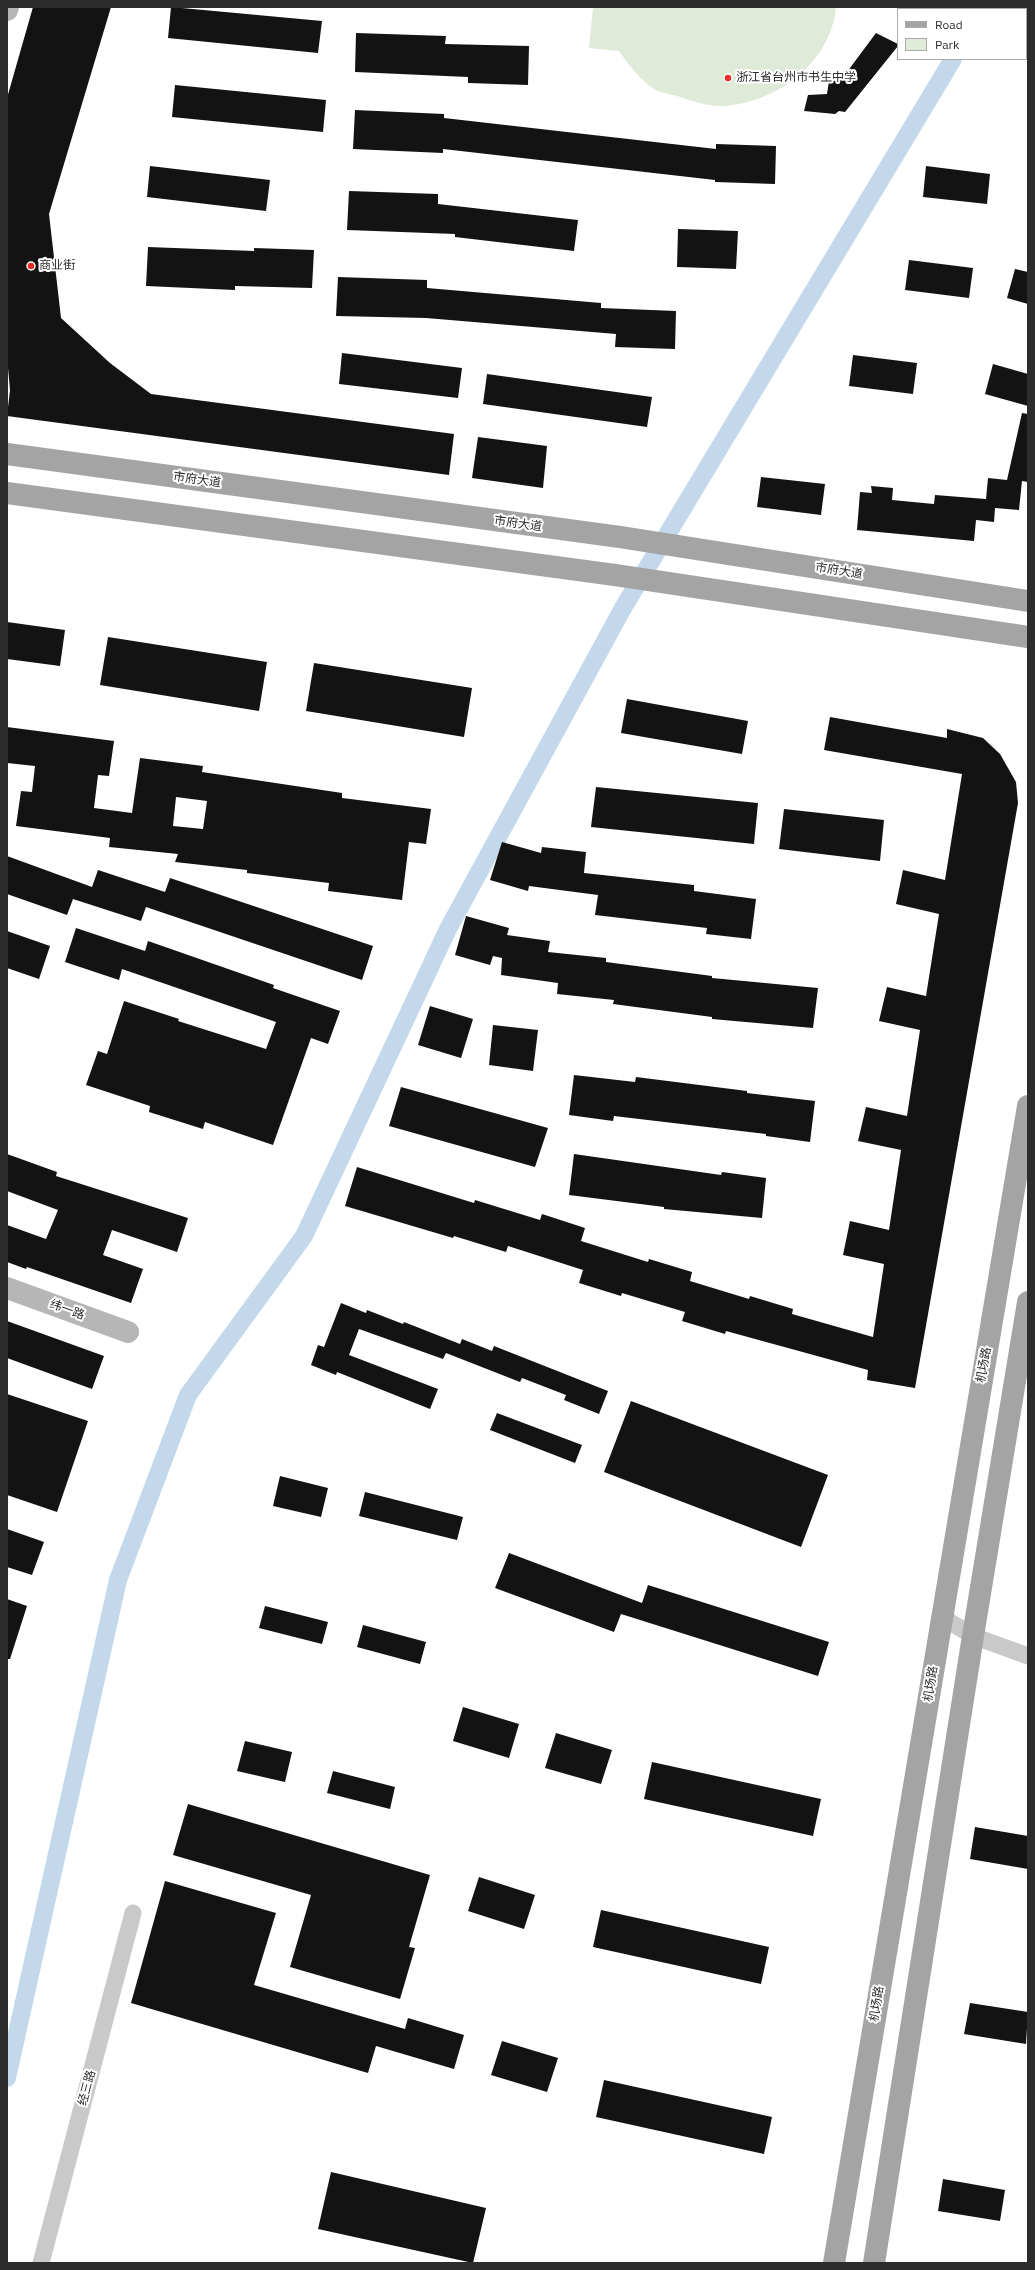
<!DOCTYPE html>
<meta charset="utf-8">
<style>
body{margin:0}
#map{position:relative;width:1035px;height:2270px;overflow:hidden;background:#fff;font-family:"IBM Plex Sans",sans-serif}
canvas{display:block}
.frame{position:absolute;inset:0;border:8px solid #2c2c2c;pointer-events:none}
.legend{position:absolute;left:897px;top:8px;width:130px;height:52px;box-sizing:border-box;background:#fff;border:1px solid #ababab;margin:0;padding:5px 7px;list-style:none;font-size:12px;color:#2c2c2c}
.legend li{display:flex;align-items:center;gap:8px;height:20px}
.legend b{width:20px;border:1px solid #ababab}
</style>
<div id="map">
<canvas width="1035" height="2270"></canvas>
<div class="frame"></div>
<ul class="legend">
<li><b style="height:5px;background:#a4a4a4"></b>Road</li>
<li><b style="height:11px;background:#e0ead8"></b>Park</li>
</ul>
</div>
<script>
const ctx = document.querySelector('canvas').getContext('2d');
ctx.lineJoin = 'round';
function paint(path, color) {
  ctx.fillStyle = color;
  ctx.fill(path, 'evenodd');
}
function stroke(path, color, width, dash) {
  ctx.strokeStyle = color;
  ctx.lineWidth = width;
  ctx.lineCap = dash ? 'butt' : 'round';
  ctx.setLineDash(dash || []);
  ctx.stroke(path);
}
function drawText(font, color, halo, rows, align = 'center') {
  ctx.font = font + ' "IBM Plex Sans","Noto Sans SC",sans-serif';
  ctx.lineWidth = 4;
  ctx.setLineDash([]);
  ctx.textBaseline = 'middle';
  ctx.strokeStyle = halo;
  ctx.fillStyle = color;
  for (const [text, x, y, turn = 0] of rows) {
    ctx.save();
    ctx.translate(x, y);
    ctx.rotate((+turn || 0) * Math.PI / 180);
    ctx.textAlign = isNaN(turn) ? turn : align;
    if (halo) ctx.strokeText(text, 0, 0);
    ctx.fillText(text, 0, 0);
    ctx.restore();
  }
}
paint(new Path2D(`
 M593,7H836C831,62 778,102 725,106C709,107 692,101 677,96C670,94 660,93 654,89C640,80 628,64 619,51L589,48Z`), '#e0ead8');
stroke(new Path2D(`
 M997,9L999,7
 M7,2078L118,1580L188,1395L304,1236L448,929L623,608L953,59`), '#c4d8eb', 18);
paint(new Path2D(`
 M33,7H111L49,214L61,318L110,363L151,394L454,434L449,475L7,416L10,390L7,357V98Z
 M171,7L322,21L318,53L168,38Z
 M356,33L446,36L445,44L529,46L528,85L468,83V77L355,72Z
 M876,33L898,44V46L845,112L839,111L835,114L804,111L808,95L827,94L829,81L841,80Z
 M175,85L326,100L323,132L172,117Z
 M355,110L444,114V118L716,149V144L776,146L775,184L715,182V180L443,149V153L353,149Z
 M150,166L270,180L266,211L147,197Z
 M926,166L990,174L987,204L923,197Z
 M349,191L438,194V204L578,220L574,251L455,237V234L347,230Z
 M678,229L738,231L736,269L677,267Z
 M148,247L254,251V248L314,250L312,288L235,286V290L146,286Z
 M909,260L973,268L969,298L905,290Z
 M1015,269L1028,272V304L1007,298Z
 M338,277L427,280V288L601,303V308L676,311L675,349L615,347L616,334L426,318L336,316Z
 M342,353L462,368L458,398L339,384Z
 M853,355L917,363L913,394L849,386Z
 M993,364L1028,374V406L985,394Z
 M487,374L652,397L647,427L483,404Z
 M1022,413L1028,414V482L1022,481L1019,510L995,508L994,522L976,520L974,541L857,530L860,492L872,493L871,486L893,488L892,500L934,504L935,495L986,499L988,478L1007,480Z
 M478,437L547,446L543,488L472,478Z
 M761,477L825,484L821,515L757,507Z
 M7,622L65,630L60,666L7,659Z
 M108,637L267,662L259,711L100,685Z
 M314,663L472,688L464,737L306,711Z
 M627,699L748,721L742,754L621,733Z
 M830,717L947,738V729L983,738L1000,754L1016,782L1018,803L915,1388L867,1380L868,1370L726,1331L725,1334L682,1321L685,1312L622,1293L621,1296L579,1283L583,1270L508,1246L506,1252L454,1236L453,1238L345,1206L357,1167L474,1203L475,1200L540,1220L542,1214L585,1228L581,1241L648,1262L649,1259L692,1272L690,1281L749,1299L750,1296L793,1309L792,1314L873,1337L884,1264L843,1255L850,1221L889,1230L901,1150L858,1141L866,1107L907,1116L920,1030L879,1021L887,987L926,996L939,914L896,904L903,870L945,880L962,774L824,750Z
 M7,727L114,741L109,776L98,775L94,808L132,813L140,758L203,766L202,772L342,793V798L431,809L426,844L409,842L402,900L328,891L329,883L247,873V870L175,862L178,854L109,847L110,838L16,826L21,791L32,792L35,766L7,763ZM176,797L207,801L203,829L173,826Z
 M596,787L758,803L754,844L591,827Z
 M784,809L884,820L880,861L779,849Z
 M502,842L541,853L542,847L586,852L584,873L694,885V891L756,899L751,939L706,934L707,928L595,915L598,895L529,886L528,891L490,880Z
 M7,856L92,887L98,870L165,892L170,878L373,946L362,980L146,907L141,921L73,899L67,915L7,894Z
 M466,916L509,928L507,935L550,941L548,952L606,958V962L712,976V978L818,988L813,1028L712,1019V1017L613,1004L614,1000L557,994L558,983L501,975L502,958L493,956L490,965L455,955Z
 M76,928L145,951L148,941L274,985L273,988L340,1011L328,1044L311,1038L273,1145L205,1122L203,1129L149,1112L150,1106L86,1085L98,1051L107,1054L124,1001L179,1019L178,1021L266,1049L276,1022L122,969L119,980L65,962Z
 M7,931L50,946L39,979L7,968Z
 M430,1006L473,1019L461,1058L418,1045Z
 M493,1025L538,1030L533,1071L489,1065Z
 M574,1075L635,1082L636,1077L747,1091V1093L815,1101L810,1142L766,1136V1134L614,1116L613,1121L569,1115Z
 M401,1087L548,1128L535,1167L389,1126Z
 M7,1154L57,1172L56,1176L188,1218L177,1252L112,1230L103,1255L143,1269L131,1303L27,1267L26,1269L7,1262V1225L46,1239L58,1210L7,1191Z
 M574,1154L721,1175L722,1172L766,1178L762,1218L664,1209V1207L569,1195Z
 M341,1303L366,1313L367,1310L403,1324L404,1322L460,1344L462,1339L492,1351L494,1346L608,1391L599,1414L564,1400L566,1395L522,1378L520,1382L446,1353L443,1359L359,1329L349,1355L438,1389L430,1409L337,1372L336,1375L311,1365L318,1345L324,1347Z
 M7,1321L104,1356L92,1389L7,1358Z
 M7,1394L88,1421L57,1512L7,1495Z
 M631,1401L828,1475L801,1547L604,1472Z
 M497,1413L582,1445L575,1463L490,1430Z
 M280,1476L328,1488L321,1517L273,1506Z
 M365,1492L463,1517L457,1540L359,1516Z
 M7,1529L44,1542L32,1575L7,1567Z
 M509,1553L642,1603L648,1585L829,1642L818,1676L621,1614L614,1632L495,1588Z
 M7,1599L27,1606L10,1659H7Z
 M265,1606L328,1622L322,1644L259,1628Z
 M363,1625L426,1642L420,1664L357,1647Z
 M463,1707L519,1724L509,1758L453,1741Z
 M556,1733L612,1750L601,1784L545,1768Z
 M245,1741L292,1752L285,1782L237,1771Z
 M652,1762L821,1799L813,1836L644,1799Z
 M333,1771L395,1787L390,1809L327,1793Z
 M188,1804L430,1875L409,1947L415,1948L400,1999L290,1967L311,1895L173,1855Z
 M975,1827L1028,1836V1869L970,1859Z
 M479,1877L535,1895L524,1929L468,1911Z
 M165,1881L276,1913L254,1985L405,2029L408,2018L464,2035L454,2069L376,2046L368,2073L131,2003Z
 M601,1910L769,1947L761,1984L593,1947Z
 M970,2003L1028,2012L1026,2044L964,2034Z
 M502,2041L558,2058L547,2092L491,2075Z
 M604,2080L772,2117L764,2154L596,2117Z
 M331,2172L486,2208L473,2263L318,2229Z
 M943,2179L1005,2190L1000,2221L938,2211Z`), '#131313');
stroke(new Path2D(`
 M942,1617L973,1636L1028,1656
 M41,2263L133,1913`), '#c9c9c9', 17);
stroke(new Path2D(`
 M7,10L8,7
 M7,1288L128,1332`), '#b6b6b6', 22);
stroke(new Path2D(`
 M7,454L620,537L1028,601
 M7,493L615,575L1028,637
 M834,2263L1028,1106
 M874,2263L973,1636L1028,1302`), '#a4a4a4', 22);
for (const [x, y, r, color] of [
 [728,78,4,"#e92e28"],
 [31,266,4,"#e92e28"]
]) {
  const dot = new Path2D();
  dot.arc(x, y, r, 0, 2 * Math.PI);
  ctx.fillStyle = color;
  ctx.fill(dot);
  stroke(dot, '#fff', 1.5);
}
drawText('12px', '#2c2c2c', '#fff', [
 ["浙江省台州市书生中学",736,78],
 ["商业街",39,266]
], 'left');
drawText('12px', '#2c2c2c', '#fff', [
 ["市府大道",197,480,8],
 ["市府大道",518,524,8],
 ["市府大道",839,571,9],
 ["纬一路",67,1310,20],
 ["机场路",984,1365,-80],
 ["机场路",931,1684,-81],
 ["机场路",877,2004,-81],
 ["经三路",87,2088,-75]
]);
</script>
